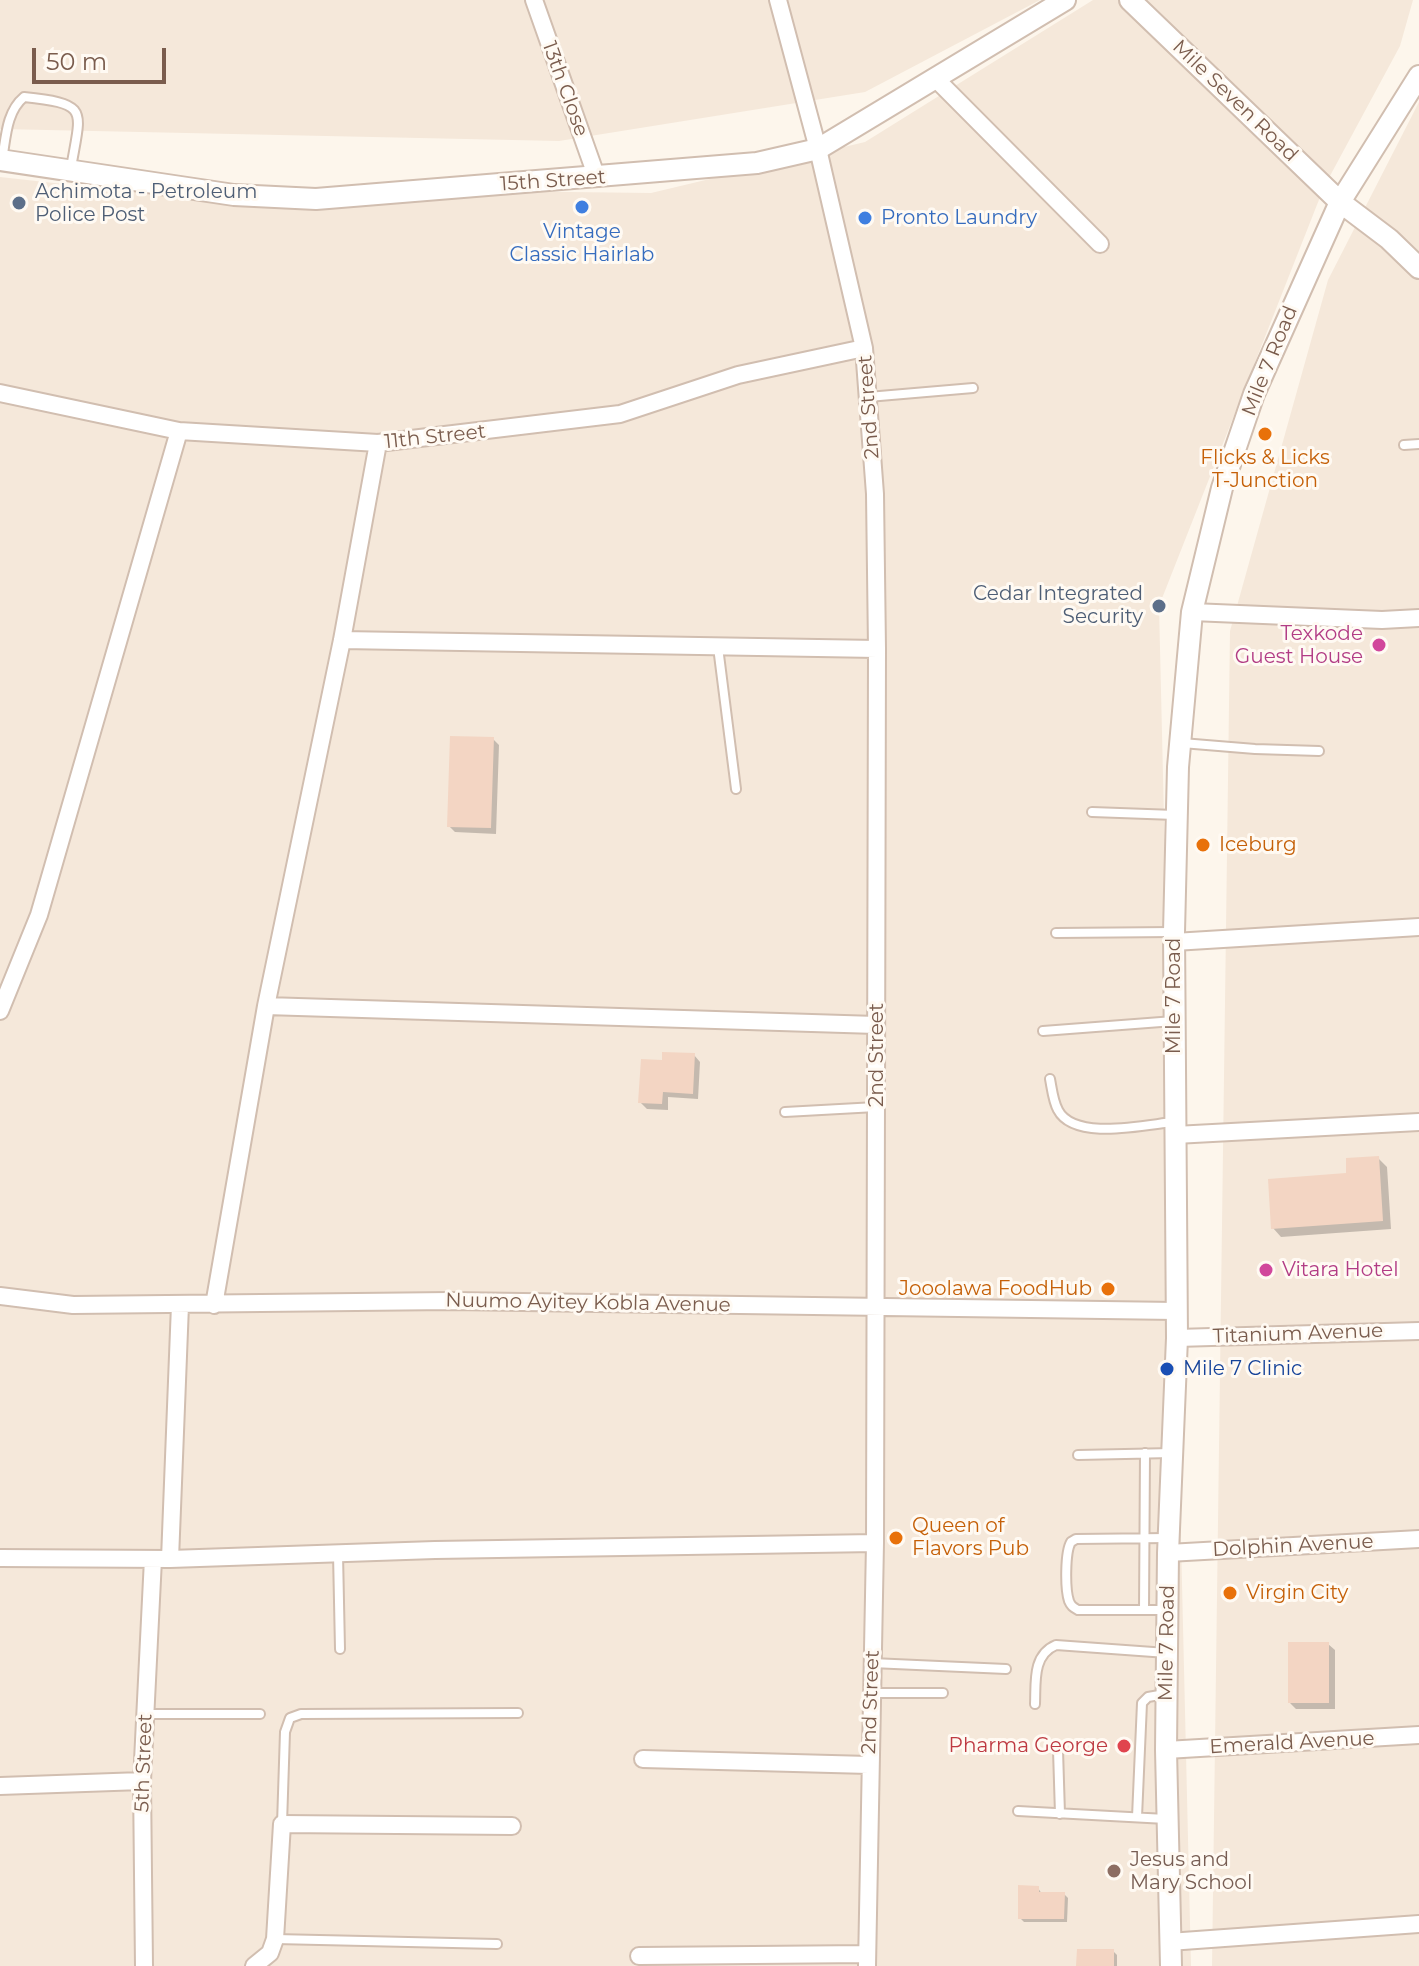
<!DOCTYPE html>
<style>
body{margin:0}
#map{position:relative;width:1419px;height:1966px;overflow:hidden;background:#fdf6ec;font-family:Montserrat,sans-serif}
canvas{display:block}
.scale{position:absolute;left:32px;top:48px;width:134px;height:36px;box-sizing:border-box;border:4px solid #7a5c4d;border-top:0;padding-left:10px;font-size:24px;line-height:28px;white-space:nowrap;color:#7a5c4d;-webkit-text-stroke:6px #fffaf3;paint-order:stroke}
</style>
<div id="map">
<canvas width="1419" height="1966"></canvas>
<div class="scale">50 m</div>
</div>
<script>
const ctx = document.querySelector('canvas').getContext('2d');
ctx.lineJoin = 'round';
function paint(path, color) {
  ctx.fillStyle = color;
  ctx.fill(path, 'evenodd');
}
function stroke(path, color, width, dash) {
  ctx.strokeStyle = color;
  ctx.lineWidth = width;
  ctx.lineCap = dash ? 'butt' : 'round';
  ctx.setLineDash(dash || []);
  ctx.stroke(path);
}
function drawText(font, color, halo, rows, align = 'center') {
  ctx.font = font + ' Montserrat,sans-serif';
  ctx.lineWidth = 6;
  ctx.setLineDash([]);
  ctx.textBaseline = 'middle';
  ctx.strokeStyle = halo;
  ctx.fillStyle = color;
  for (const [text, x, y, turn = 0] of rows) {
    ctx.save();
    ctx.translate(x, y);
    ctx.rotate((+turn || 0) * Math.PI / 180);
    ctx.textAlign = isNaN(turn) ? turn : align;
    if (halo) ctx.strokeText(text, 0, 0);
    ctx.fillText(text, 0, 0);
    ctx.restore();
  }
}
paint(new Path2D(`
 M0,0H1040L865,92L559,141L0,129Z
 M1093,0H1413L1400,46L1324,187L1159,606L1191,1966H0V177L81,186L651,193L865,142Z
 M1419,102V1966H1212L1230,631L1328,280Z`), '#f5e8da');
paint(new Path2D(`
 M493,739L499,745L496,834L455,832L449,826Z
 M694,1055L700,1062L698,1099L668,1097V1110L647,1109L640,1102L663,1062Z
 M1378,1158L1387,1167L1391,1229L1281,1237L1273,1228L1348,1175Z
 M1328,1644L1335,1650V1709H1296L1290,1703Z
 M1038,1888L1042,1894H1064L1068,1898L1067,1922H1024L1020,1918Z
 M1113,1951L1117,1955V1966H1078Z`), '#0003');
paint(new Path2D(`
 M450,736L494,737L491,828L447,827Z
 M662,1052L695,1053L693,1094L663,1092L662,1104L638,1103L641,1059L662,1060Z
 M1379,1156L1383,1221L1271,1229L1268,1179L1346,1173V1158Z
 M1288,1642H1329V1703H1288Z
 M1018,1885L1039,1886V1892H1065L1064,1919H1018Z
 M1077,1949H1114V1966H1076Z`), '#f3d5c3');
const service = new Path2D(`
 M2,160C6,138 6,112 24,97C90,104 81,109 71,168
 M868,397L973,388
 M1404,445L1419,444
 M718,647L736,789
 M1182,743L1255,749L1319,751
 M1092,812L1175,815
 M1056,933L1174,932
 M1043,1031L1174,1021
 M1050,1079C1052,1089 1053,1101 1058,1110C1074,1141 1144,1125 1173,1122
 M785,1112L876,1107
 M1078,1455L1172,1453
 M338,1554L340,1649
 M1144,1610L1145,1453
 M1166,1610H1078C1073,1607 1071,1606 1069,1601C1065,1589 1065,1552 1071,1542L1076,1539L1168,1538
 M872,1663L1006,1669
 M872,1693H943
 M1035,1704C1036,1683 1032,1655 1056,1645L1167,1653
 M145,1714H260
 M1058,1750L1060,1814
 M1018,1811L1166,1819
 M1137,1817L1142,1703L1148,1697L1165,1694
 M282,1824L285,1732L290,1718L301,1714L518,1713
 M275,1939L497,1944`);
const minor = new Path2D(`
 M534,0L597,178
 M778,0L818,149L864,348L875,494L877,649L875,1543L867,1966
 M935,78L1100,244
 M0,393L179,431L378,443L620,414L738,375L864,348
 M1192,612L1382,620L1419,618
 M342,640L877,649
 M1174,942L1419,927
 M266,1006L876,1025
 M0,1011L39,915L179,431
 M1175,1135L1419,1122
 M0,1296L73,1305L450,1301L1176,1311
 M214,1305L266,1006L342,640L378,443
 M1177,1338L1419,1331
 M1168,1553L1419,1539
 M0,1558L170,1559L435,1550L875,1543
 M170,1559L180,1305
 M1166,1750L1419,1735
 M643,1759L869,1765
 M0,1786L142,1781
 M1169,1942L1419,1924
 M639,1956L867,1954
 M144,1966L142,1781L153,1559
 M254,1966L270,1953L275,1939L282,1824L512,1826`);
const tertiary = new Path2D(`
 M1130,0L1340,202L1389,239L1419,268
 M0,160L234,195L316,199L757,163L818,149L1065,0
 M1171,1966L1166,1750L1168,1553L1177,1338L1174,932L1178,767L1192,612L1222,488L1254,394L1340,202L1419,76`);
stroke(service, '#d1beb0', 12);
stroke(minor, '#d1beb0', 20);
stroke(tertiary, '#d1beb0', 24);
stroke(service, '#fff', 8);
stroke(minor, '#fff', 16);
stroke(tertiary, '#fff', 20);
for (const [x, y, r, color] of [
 [19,203,8,"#5c6f8a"],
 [582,207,8,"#3f7fe0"],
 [865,218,8,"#3f7fe0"],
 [1265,434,8,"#e8710a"],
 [1159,606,8,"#5c6f8a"],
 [1379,645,8,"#d1479c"],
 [1203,845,8,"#e8710a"],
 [1266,1270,8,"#d1479c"],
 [1108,1289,8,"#e8710a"],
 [1167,1369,8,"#1a4fb4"],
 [896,1538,8,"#e8710a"],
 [1230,1593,8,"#e8710a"],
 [1124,1746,8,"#e0444e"],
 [1114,1871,8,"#8d6e63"]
]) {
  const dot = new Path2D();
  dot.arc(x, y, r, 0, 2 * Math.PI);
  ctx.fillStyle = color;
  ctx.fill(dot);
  stroke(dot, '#fffaf3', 3);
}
drawText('20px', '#7a5c4d', '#fffaf3', [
 ["13th Close",565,89,70],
 ["Mile Seven Road",1235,101,44],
 ["15th Street",553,181,-4],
 ["Mile 7 Road",1270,361,-68],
 ["2nd Street",869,407,-94],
 ["11th Street",435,437,-6],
 ["Mile 7 Road",1174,996,-90],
 ["2nd Street",877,1055,-90],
 ["Nuumo Ayitey Kobla Avenue",588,1303,1],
 ["Titanium Avenue",1298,1334,-2],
 ["Dolphin Avenue",1293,1546,-3],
 ["Mile 7 Road",1167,1643,-89],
 ["2nd Street",871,1702,-88],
 ["Emerald Avenue",1292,1743,-3],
 ["5th Street",144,1763,-88]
]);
drawText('20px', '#4e5e75', '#fffaf3', [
 ["Achimota - Petroleum",35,192],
 ["Police Post",35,215],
 ["Cedar Integrated",1143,594,"right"],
 ["Security",1143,617,"right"]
], 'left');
drawText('20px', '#366cbe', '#fffaf3', [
 ["Pronto Laundry",881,218],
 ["Vintage",582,232,"center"],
 ["Classic Hairlab",582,255,"center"]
], 'left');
drawText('20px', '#c56008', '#fffaf3', [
 ["Flicks & Licks",1265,458,"center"],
 ["T-Junction",1265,481,"center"],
 ["Iceburg",1219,845],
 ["Jooolawa FoodHub",1092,1289,"right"],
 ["Queen of",912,1526],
 ["Flavors Pub",912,1549],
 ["Virgin City",1246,1593]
], 'left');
drawText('20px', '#b23c85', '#fffaf3', [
 ["Texkode",1363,634],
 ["Guest House",1363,657],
 ["Vitara Hotel",1282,1270,"left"]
], 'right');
drawText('20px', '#164399', '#fffaf3', [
 ["Mile 7 Clinic",1183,1369]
], 'left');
drawText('20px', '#be3a42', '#fffaf3', [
 ["Pharma George",1108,1746]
], 'right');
drawText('20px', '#785e54', '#fffaf3', [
 ["Jesus and",1130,1860],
 ["Mary School",1130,1883]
], 'left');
</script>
